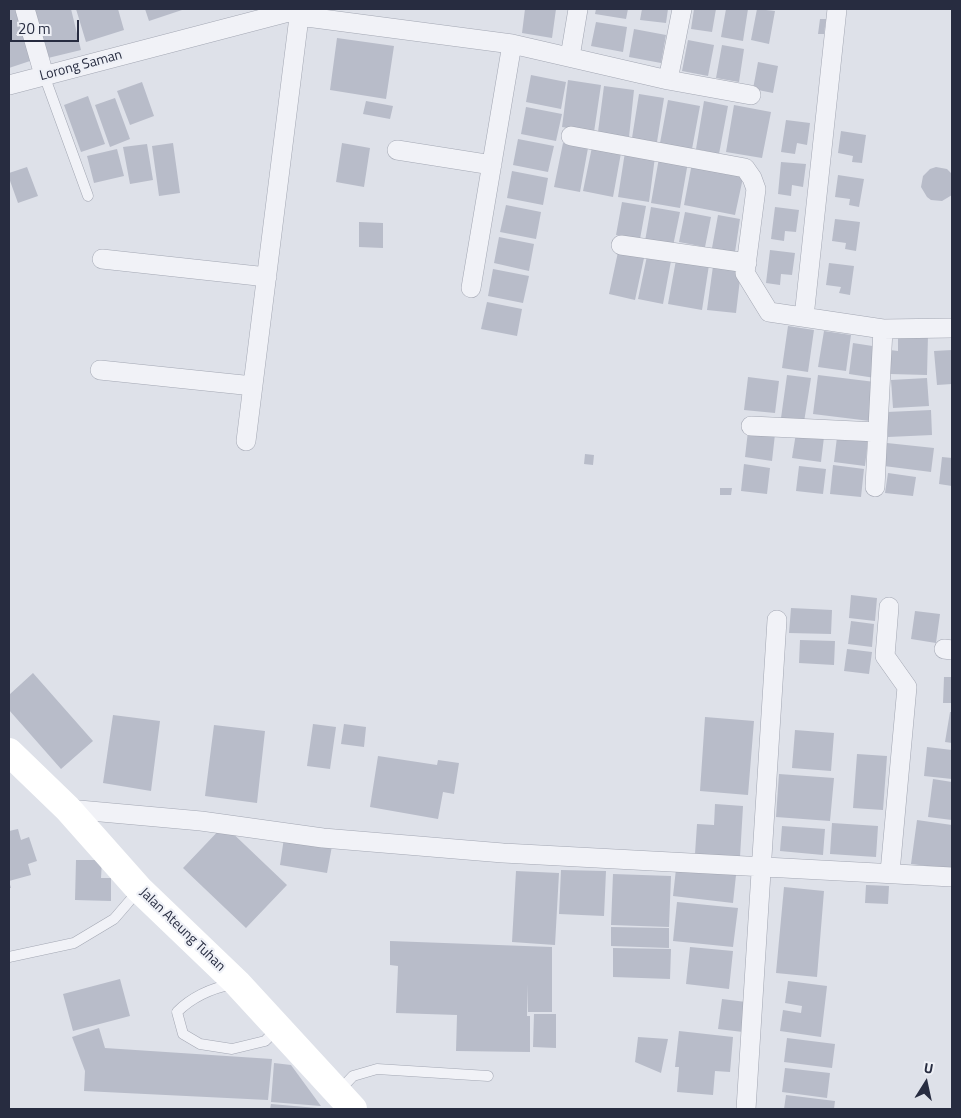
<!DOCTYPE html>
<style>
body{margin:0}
#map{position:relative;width:961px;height:1118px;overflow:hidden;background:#dee1e9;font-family:"Titillium Web",sans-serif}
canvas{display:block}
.frame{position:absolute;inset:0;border:10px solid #272c40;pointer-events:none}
.north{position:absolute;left:901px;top:1058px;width:50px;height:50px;-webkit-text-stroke:4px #eef0f6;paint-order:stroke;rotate:10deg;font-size:14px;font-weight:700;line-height:20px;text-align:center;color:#272c40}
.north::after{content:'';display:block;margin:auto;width:18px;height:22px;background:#272c40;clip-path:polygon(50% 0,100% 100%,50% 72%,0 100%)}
.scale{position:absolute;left:10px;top:20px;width:69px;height:22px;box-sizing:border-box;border:2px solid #272c40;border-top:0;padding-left:6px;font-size:15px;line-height:18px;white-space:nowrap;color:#272c40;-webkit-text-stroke:4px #eef0f6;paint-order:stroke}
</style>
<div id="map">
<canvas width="961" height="1118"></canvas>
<div class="frame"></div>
<div class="north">U</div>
<div class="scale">20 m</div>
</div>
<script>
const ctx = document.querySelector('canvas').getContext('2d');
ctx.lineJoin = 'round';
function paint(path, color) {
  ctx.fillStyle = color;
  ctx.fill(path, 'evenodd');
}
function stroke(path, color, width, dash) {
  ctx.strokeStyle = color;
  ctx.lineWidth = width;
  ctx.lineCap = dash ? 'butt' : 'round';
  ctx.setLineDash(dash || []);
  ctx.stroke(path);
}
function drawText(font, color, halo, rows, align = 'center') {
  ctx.font = font + ' "Titillium Web",sans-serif';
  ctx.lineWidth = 4.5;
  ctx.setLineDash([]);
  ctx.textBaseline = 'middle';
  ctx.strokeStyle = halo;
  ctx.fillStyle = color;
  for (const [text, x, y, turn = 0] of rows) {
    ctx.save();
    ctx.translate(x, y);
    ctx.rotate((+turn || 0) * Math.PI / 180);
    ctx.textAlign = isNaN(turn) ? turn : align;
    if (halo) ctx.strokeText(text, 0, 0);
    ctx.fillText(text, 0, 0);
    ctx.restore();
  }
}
paint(new Path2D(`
 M9,9H17L33,60L9,68Z
 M35,9H71L81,50L48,58Z
 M76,9H118L124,30L86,42Z
 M145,9H185L149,21Z
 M525,9H556L552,38L522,33Z
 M596,9H628L626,19L595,14Z
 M642,9H668L666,23L640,20Z
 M694,9H716L712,32L691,29Z
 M726,9H748L743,41L721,37Z
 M757,9L775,11L769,44L751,40Z
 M820,19H826L824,34H818Z
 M596,22L627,27L623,52L591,46Z
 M634,29L666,35L661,63L629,57Z
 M337,38L394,46L386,99L330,90Z
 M688,40L714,45L708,76L682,71Z
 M722,45L744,49L739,82L716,78Z
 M758,62L778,66L773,93L753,89Z
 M531,75L566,82L561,109L526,102Z
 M568,80L601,85L594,132L562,127Z
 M142,82L154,116L130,125L117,91Z
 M604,86L634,90L629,137L598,132Z
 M639,94L664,98L657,142L632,138Z
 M88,96L105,144L81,152L64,105Z
 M115,98L130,139L110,147L95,105Z
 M668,100L700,106L692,149L660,143Z
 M366,101L393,106L390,119L363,114Z
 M704,101L728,106L719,154L696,149Z
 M734,105L771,112L762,158L726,152Z
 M526,107L562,114L556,141L521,134Z
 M786,120L810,123L807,145L797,143L795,154L781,152Z
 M841,131L866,135L862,163L852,162L853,156L838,153Z
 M518,139L554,146L548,172L513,165Z
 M173,143L180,193L159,196L152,146Z
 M342,143L370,148L364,187L336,182Z
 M563,143L588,148L580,192L554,187Z
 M147,144L153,180L130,184L123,147Z
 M592,147L621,153L613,197L583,191Z
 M117,149L124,176L94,183L87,156Z
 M625,152L655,157L649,202L618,197Z
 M659,158L688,162L680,208L651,203Z
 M781,162L806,164L803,187L792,185L791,196L778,194Z
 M692,163L744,173L735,215L684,205Z
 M27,167L38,196L18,203L9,178V173Z
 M936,167L947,169L952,174V195L942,201L931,200L927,197L921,187L923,176L930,169Z
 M512,171L548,178L543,205L507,198Z
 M838,175L864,179L859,207L849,205L850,199L835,197Z
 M622,202L646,206L640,239L616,235Z
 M506,205L541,212L536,239L500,232Z
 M651,207L680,212L673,246L645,241Z
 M775,207L799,210L796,232L785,231L784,241L771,239Z
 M685,212L711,217L705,247L679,242Z
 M718,215L740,219L735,252L712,248Z
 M835,219L860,222L856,251L845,249L846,243L832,241Z
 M359,222L383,223V248L359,247Z
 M499,237L534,244L529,271L494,263Z
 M770,250L795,253L792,275L781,274L780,285L766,283Z
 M618,252L644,258L635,300L609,294Z
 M647,256L671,261L663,304L638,299Z
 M676,260L709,265L702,310L668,304Z
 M829,263L854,266L850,295L839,293L841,287L826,285Z
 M713,266L741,271L736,313L707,310Z
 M493,269L529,276L523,303L488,296Z
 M487,302L522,309L517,336L481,329Z
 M788,326L814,330L808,372L782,368Z
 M824,331L851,335L846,371L818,367Z
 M898,334L928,335L927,375L890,374V350L898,351Z
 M853,343L879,347L875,378L849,374Z
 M952,350V384L937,385L934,351Z
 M787,375L811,378L804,422L781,418Z
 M818,375L875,382L870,421L813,414Z
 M748,377L779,381L775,413L744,410Z
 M927,378L929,406L893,408L891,380Z
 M931,410L932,435L888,437L887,412Z
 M748,431L775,434L772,461L745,457Z
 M796,433L824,437L821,462L792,458Z
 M837,437L868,440L865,466L834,462Z
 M887,443L934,448L931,472L884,466Z
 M585,454L594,455L593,465L584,464Z
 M942,457L952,458V486L939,484Z
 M744,464L770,468L767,494L741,491Z
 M833,465L864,469L861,497L830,494Z
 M799,466L826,469L823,494L796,491Z
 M888,473L916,477L913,496L885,493Z
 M720,488H732L731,495H720Z
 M851,595L877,598L875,621L849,618Z
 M791,608L832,610L831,634L789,633Z
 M915,611L940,614L936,643L911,639Z
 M851,621L874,624L872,647L848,644Z
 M800,640L835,641L834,665L799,663Z
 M847,649L872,652L869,674L844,671Z
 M33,673L93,741L61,769L9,710V695Z
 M944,677H952V703H943Z
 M950,712H952V743L945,742Z
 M113,715L160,721L151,791L103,783Z
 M705,717L754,721L748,795L700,791Z
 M313,724L336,727L330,769L307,766Z
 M344,724L366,727L364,747L341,744Z
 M214,725L265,731L257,803L205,796Z
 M795,730L834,733L831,771L792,768Z
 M927,747L952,750V779L924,776Z
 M857,754L887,756L883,810L853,808Z
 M378,756L437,765L438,760L459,763L454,794L443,792L438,819L370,807Z
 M779,774L834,778L830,821L776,817Z
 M933,779L952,782V820L928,817Z
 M715,804L743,806L740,857L695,854L697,824L714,825Z
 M917,820L952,825V869L911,864Z
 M832,823L878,826L876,857L830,854Z
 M224,825L287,885L246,928L183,868Z
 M782,826L825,829L823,855L780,851Z
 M18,829L21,840L29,837L37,861L28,864L31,875L9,881L11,888H9V831Z
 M284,838L332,846L327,873L280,865Z
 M76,860H102L101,878H111V901L75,900Z
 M676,869L736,875L733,903L673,896Z
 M561,870L606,871L604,916L559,914Z
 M516,871L559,873L555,945L512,942Z
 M613,874L671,876L669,927L611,925Z
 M866,885L889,886L888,904L865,903Z
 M784,887L824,891L817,977L776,973Z
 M677,902L738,908L733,947L673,941Z
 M611,927L669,928V948L611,946Z
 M390,941L552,947V1012H528V984L527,1016H530V1052L456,1051L457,1015L396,1013L398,966L390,965Z
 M690,947L733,951L729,989L686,984Z
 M613,948L671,949L670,979L613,977Z
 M120,979L130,1016L73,1031L63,994Z
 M788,981L827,986L821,1037L780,1031L783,1010L801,1013L802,1006L785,1003Z
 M722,999L746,1002L743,1032L718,1029Z
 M534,1014H556V1048L533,1047Z
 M99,1028L105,1048L272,1059L268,1100L84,1091L85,1071L72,1037Z
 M679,1031L733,1037L730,1072L715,1071L713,1095L677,1092L679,1067H675Z
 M638,1037L668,1039L661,1073L635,1062Z
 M787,1038L835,1044L832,1068L784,1062Z
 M274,1063L291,1065L321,1106L271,1102Z
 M785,1068L830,1073L827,1098L782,1092Z
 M786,1095L835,1101L834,1109H784Z
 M271,1104L317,1108V1109H270Z`), '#b8bcc9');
const lane = new Path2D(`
 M44,75L88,196
 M9,957L74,943L114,919L139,890
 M233,984C212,988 193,996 177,1012L183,1034L200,1044L232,1049L265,1041L277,1029
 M338,1092L353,1076L377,1069L488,1076`);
const street = new Path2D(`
 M25,9L44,75
 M299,16L512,44L471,288
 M512,44L668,80L751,95
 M570,57L578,9
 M668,80L682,9
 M9,85L300,9
 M571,136L745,168L752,178L756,189L745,273L769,312L883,329L952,328
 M397,150L492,165
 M621,245L747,263
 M102,259L267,277
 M804,317L837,9
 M100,370L253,386
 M751,426L877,432
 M246,441L300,9
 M875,487L883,329
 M889,607L885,656L907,687L890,872
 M944,649L952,650
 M68,809L201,821L323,838L503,853L952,877
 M746,1109L777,620`);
stroke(lane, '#a3a7b3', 11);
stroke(street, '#a3a7b3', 20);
stroke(lane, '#f1f2f7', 10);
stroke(street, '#f1f2f7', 19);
stroke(new Path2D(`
 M9,752L68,809L139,889L237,983L353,1109`), '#fff', 28);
drawText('14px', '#272c40', '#eef0f6', [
 ["Lorong Saman",81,66,-15],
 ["Jalan Ateung Tuhan",182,930,44]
]);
</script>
